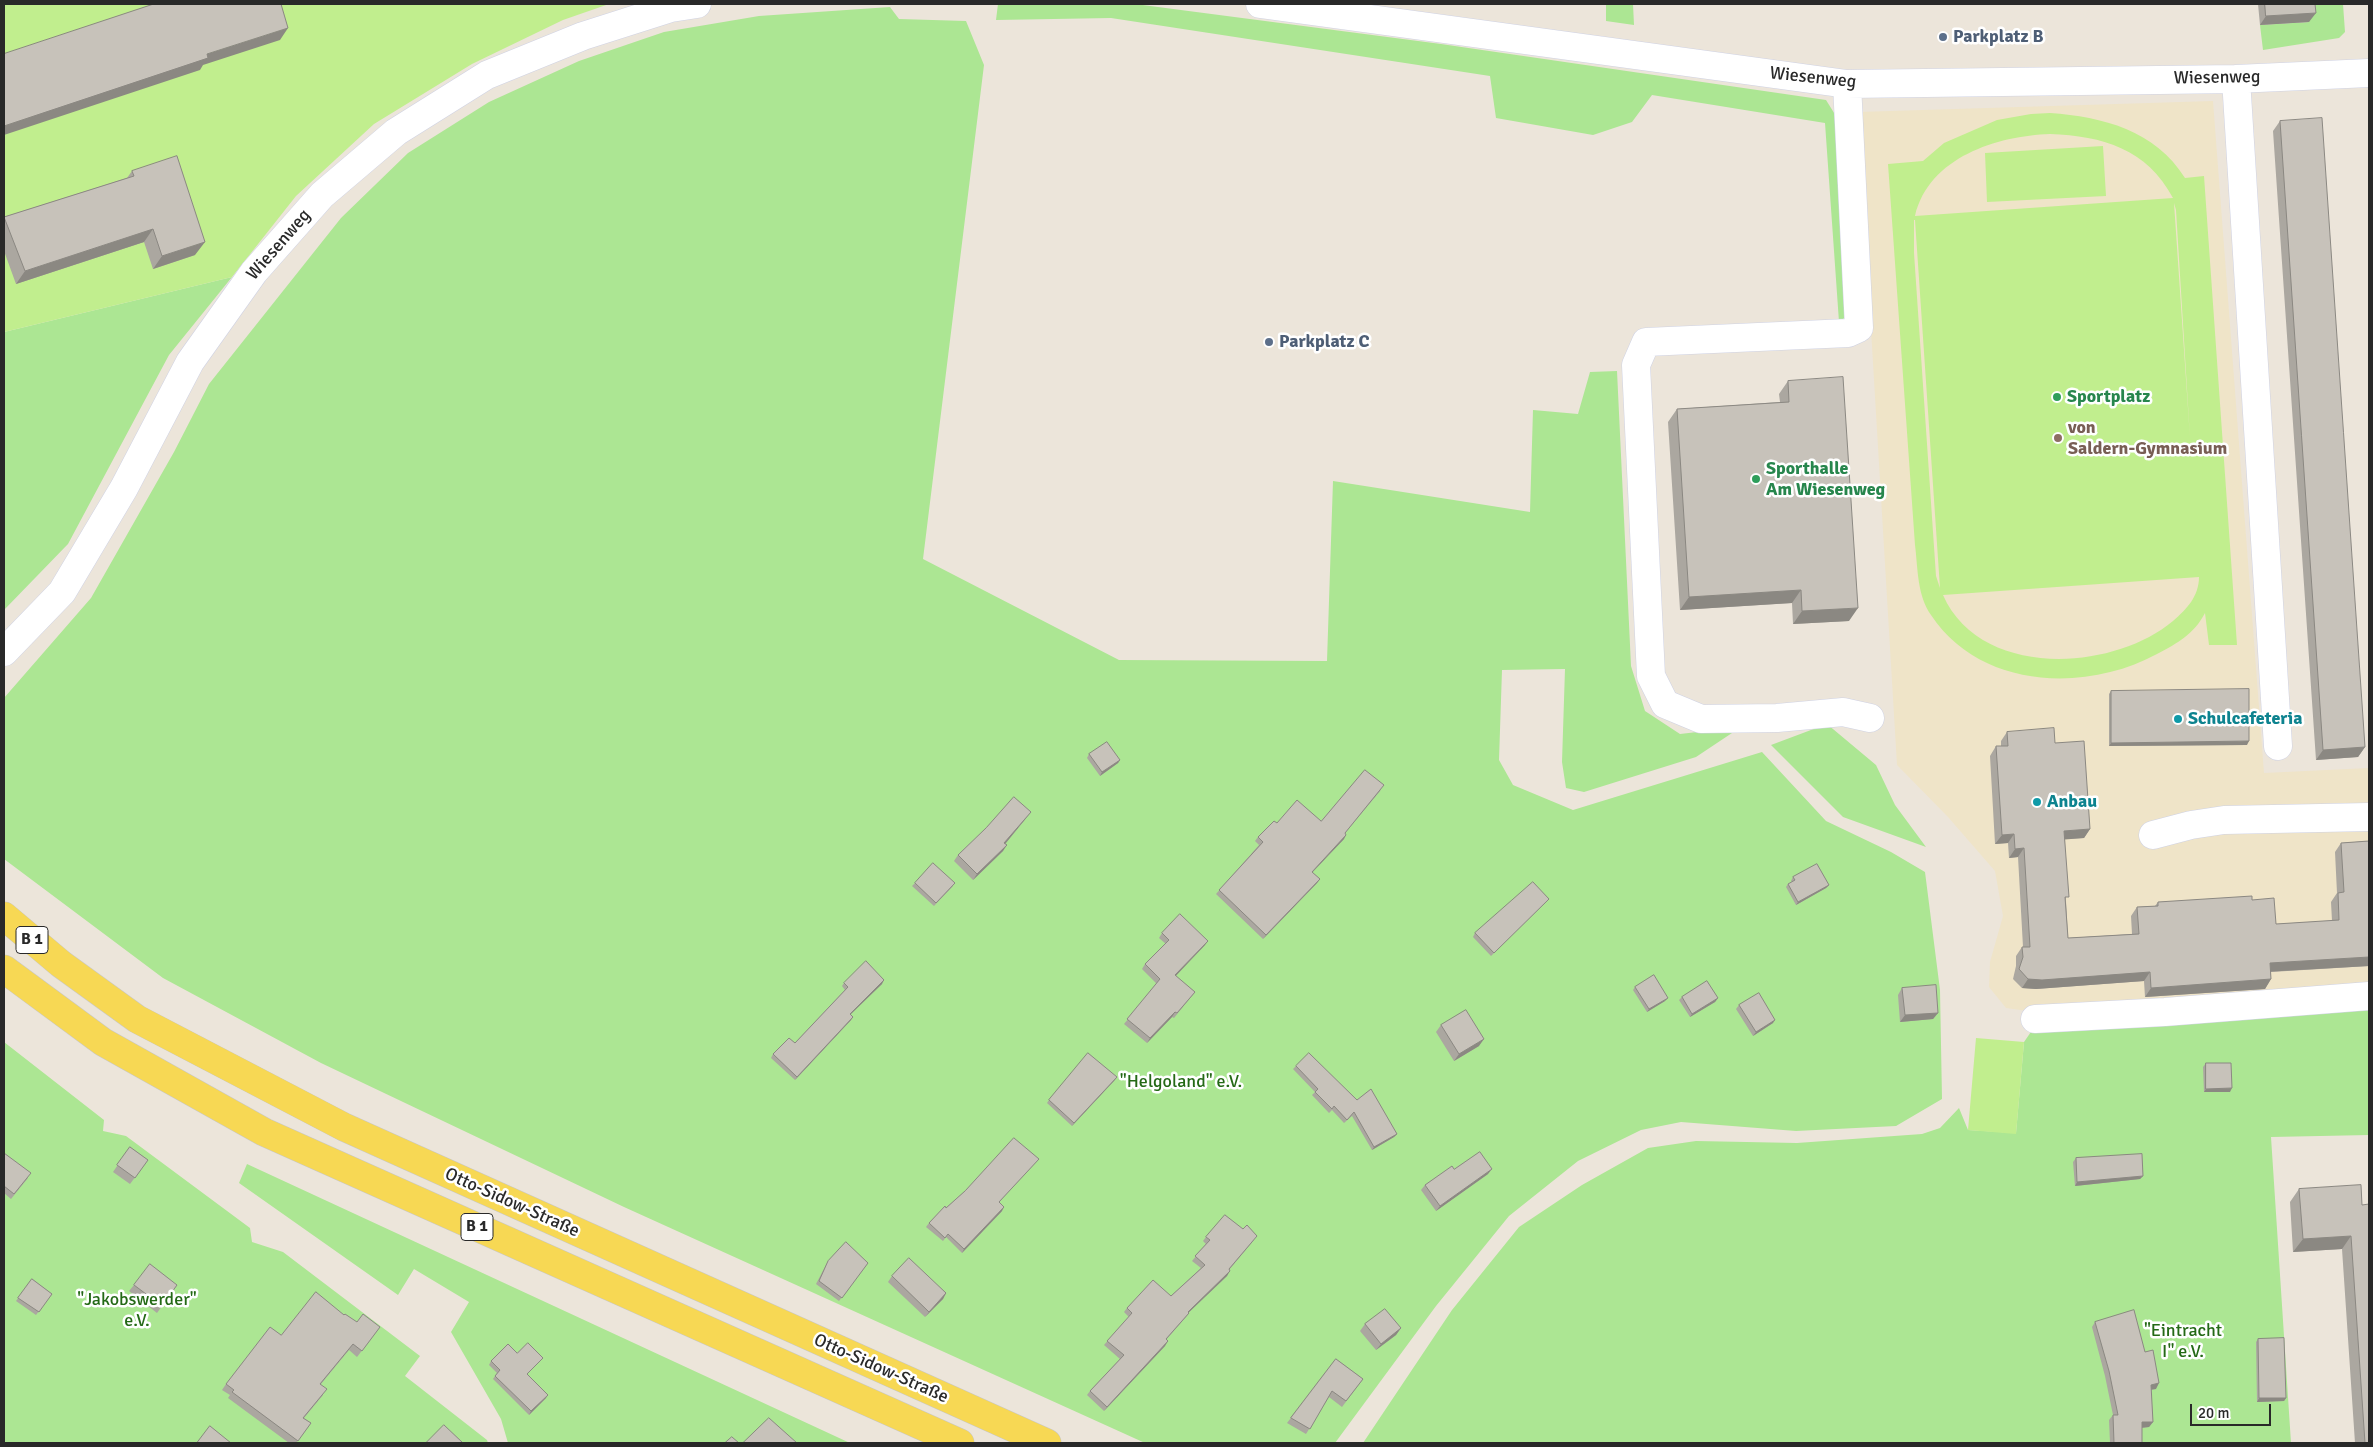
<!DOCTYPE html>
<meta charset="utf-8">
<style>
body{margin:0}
#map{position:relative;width:2373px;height:1447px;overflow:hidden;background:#ece5da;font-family:Signika,sans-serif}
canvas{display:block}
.frame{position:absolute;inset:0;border:5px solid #292929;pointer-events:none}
.scale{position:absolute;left:2190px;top:1404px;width:81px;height:22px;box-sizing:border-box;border:2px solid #292929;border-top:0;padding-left:6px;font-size:15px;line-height:18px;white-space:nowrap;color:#292929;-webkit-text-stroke:4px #fff;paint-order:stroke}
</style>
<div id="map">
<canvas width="2373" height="1447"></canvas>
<div class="frame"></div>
<div class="scale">20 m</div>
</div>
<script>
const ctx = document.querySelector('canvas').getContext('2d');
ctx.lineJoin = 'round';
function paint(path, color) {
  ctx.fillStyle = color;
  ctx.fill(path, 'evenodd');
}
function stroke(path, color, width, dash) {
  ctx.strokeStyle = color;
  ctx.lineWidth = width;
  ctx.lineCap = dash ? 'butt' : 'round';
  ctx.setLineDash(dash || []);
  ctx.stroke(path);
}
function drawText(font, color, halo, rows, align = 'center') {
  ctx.font = font + ' Signika,sans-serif';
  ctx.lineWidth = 5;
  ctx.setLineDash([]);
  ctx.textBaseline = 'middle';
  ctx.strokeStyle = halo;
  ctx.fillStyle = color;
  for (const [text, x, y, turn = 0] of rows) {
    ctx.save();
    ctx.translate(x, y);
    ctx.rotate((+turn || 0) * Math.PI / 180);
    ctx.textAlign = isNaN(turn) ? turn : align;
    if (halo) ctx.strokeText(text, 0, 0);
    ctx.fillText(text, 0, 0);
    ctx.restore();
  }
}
paint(new Path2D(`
 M2213,101L2264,773L2369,768V988L2035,1012L2006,1008L1989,987L1990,962L2003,916L1995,871L1948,817L1897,765L1858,112Z`), '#efe4c8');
paint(new Path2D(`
 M998,4H1135L1441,44L1826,100L1841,124L1852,312L1839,322L1825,123L1652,95L1632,122L1593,135L1496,118L1490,76L1111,18L996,20Z
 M1606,4H1633L1634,25L1606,21Z
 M2308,4H2343L2345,32L2339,38L2263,50L2260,25L2309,22Z
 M890,7L899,19L966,21L984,65L923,559L1119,660L1327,661L1333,481L1530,512L1533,410L1578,414L1590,372L1617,371L1631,666L1645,711L1680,734L1741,727L1696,757L1584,792L1566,788L1562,762L1565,669L1502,670L1499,760L1513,785L1573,810L1762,752L1826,821L1891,852L1925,872L1940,990L1942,1099L1896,1126L1796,1131L1681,1122L1641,1130L1578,1161L1509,1216L1436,1306L1335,1443H1145L624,1207L321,1063L163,978L4,859V698L91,598L174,452L209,384L341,218L408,153L489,102L579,61L664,32L759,16Z
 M232,277L169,355L68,544L4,610V332Z
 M1827,724L1876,765L1895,805L1926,847L1843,817L1771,745Z
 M2369,1005V1135L2271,1137L2291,1443H1363L1452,1310L1519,1227L1582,1185L1648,1148L1696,1141L1797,1143L1922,1134L1940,1128L1959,1108L1968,1130L2016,1133L2024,1042L2035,1026Z
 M4,1042L104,1120L103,1131L126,1136L250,1228L252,1242L283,1252L420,1356L405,1376L487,1440L488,1443H4Z
 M247,1164L850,1443H508L501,1419L451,1332L469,1302L414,1269L398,1295L239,1183Z`), '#ace693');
paint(new Path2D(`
 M4,4H609L563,20L472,64L374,124L296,196L232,277L4,332Z
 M2050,113C2103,117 2155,130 2185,178L2204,176L2237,645H2209L2205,613C2194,634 2178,643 2157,654C2085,693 1980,689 1931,615C1917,595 1918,569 1915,545L1888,164L1923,161L1944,143L1997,120L2031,114ZM2050,134C2103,136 2147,149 2173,198L1915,216C1929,157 1997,136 2050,134ZM2174,203L2176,210L2190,438ZM1914,220H1915L1940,588L1936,576L1914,253ZM2199,577C2199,596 2187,609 2173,621C2112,672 1980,679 1943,595Z
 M2103,146L2106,196L1987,202L1985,153Z
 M1976,1038L2024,1042L2016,1134L1968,1130Z`), '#c1ee8e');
const minor = new Path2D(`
 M1260,4L1847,84L2236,79L2369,73
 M2236,79L2278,746
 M1847,84L1859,328L1848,333L1646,342L1636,365L1651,676L1665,704L1701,719L1777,718L1843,712L1870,718
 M4,652L62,592L124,488L190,362L254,272L322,195L396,132L487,75L583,36L671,8L697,4
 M2153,835L2191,825L2224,820L2369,817
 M2035,1019L2165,1012L2369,996`);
const major = new Path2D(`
 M4,916L61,964L137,1019L344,1127L1047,1443
 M4,969L103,1042L264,1132L960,1443`);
stroke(minor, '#cfd2e3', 29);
stroke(major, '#c7c7c7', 29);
stroke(minor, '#fff', 28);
stroke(major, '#f7d854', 28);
paint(new Path2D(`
 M2258,4H2315L2309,22L2260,25Z
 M2280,121L2365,747L2358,757L2316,760L2273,131Z
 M132,171L195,255L153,269L144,242L16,284L4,251V217L127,178Z
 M1788,381L1849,621L1793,624L1792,603L1680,610L1668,422L1677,409L1780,402L1779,394Z
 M2111,691L2247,745L2109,746V694Z
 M2007,732L2055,743L2090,829L2084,838L2065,839L2066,901L2068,938L2132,934L2131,916L2137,907L2155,906L2158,902L2252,900L2276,924L2332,921L2331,902L2337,893L2335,852L2341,843L2369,841V966L2271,972V979L2265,989L2145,997L2144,981L2036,989L2022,988L2013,979L2016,966V956L2022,947H2023L2018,857L2009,858L2008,843L1995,844L1990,756L1996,746H2001V741Z
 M1089,754L1120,760L1118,763L1100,776L1087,758Z
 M1381,790L1345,833L1344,839L1312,872L1320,879L1317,883L1263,939L1216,894L1259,845L1255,841L1258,837L1277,823L1321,821Z
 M1027,817L1005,844L1003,851L973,880L954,861L958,855Z
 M1793,877L1829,885L1826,888L1796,905L1786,887L1788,884L1792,882L1791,881Z
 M915,883L953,886L934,906L912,886Z
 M1546,902L1491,956L1473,937L1475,933Z
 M1162,933L1205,945L1175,976L1195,992L1174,1018L1172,1017L1147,1043L1124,1024L1157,984L1142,969L1145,964L1166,944L1159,938Z
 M844,983L882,984L850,1014L851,1020L795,1080L771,1058L773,1054L795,1043L845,990L842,986Z
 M1635,987L1665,1001L1647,1012L1633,990Z
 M1902,988L1938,1013L1933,1019L1900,1022L1898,995Z
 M1682,997L1718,998L1715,1002L1690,1017L1679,1000Z
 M1739,1005L1773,1023L1753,1036L1736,1009Z
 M1441,1025L1479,1046L1454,1061L1436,1032Z
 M2206,1063L2230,1092H2204L2203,1067Z
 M1296,1066L1357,1100L1397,1134L1394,1137L1372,1150L1352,1116L1344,1123L1332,1110L1329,1113L1312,1095L1315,1092L1293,1069Z
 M1117,1077L1072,1126L1047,1103L1049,1100Z
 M130,1147L148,1160L130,1184L113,1172Z
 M4,1153L28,1178L11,1199L4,1193Z
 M2076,1158L2143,1176L2140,1179L2075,1186L2073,1162Z
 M1039,1159L999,1202L1002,1211L962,1253L946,1237L943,1241L926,1227L929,1223L965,1191Z
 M1454,1169L1488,1174L1436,1211L1421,1190L1425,1185Z
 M2361,1185L2369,1443H2355L2342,1249L2293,1252L2290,1202L2299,1189Z
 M1206,1237L1254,1240L1229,1270L1227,1276L1189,1312V1313L1186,1317L1166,1340L1165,1346L1104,1411L1087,1395L1090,1391L1120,1359L1104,1345L1129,1317L1124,1312L1127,1308L1171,1296L1201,1268L1192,1261L1206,1244L1203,1241Z
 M828,1261L868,1263L839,1301L816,1284Z
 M892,1276L946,1293L943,1299L925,1317L888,1282Z
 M32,1279L52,1294L36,1315L16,1301Z
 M134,1285H177L157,1313L129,1291Z
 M357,1322L380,1327L357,1357L349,1350L321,1384L323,1395L304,1418L311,1423L296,1443H289L228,1398L230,1395L222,1390L226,1384L281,1335Z
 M2095,1322L2156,1389L2151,1390L2153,1422L2149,1427L2142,1428V1443H2110L2109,1420L2113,1415L2105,1376L2092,1327Z
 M1365,1324L1401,1328L1396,1335L1376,1350L1360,1331Z
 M2258,1339L2286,1398L2284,1401L2257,1402L2256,1342Z
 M517,1353L540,1361L527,1374L546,1398L529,1415L493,1379L497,1373L489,1365L491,1361Z
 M1336,1359L1363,1379L1342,1407L1329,1397L1306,1434L1287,1423Z`), '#aba7a0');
paint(new Path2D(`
 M2316,13L2309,22L2260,25L2266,16Z
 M288,28L280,40L203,65L200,70L4,135V126L207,54Z
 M153,229L144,242L16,284L25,271Z
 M205,242L195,255L153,269L162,256Z
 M1801,590L1792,603L1680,610L1689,597Z
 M1858,608L1849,621L1793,624L1802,611Z
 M2249,741L2247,745L2109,746L2111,743Z
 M2365,747L2358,757L2316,760L2323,750Z
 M1120,760L1118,763L1100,776L1102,772Z
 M1031,812L1027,817L1001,849L1004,843Z
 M2090,829L2084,838L2058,840L2064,831Z
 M2014,834L2008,843L1995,844L2002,835Z
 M1346,835L1344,839L1309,876L1312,872Z
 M1007,845L1003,851L973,880L977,874Z
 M2024,848L2018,857L2009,858L2015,849Z
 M1320,879L1317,883L1263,939L1266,935Z
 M1829,885L1826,888L1796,905L1798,902Z
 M1208,941L1205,945L1172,980L1175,975Z
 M2369,957V966L2264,972L2270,963Z
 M2150,972L2144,981L2036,989L2022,988L2028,979Z
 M2271,979L2265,989L2145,997L2151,988Z
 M884,980L882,984L848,1017L850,1014Z
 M1668,998L1665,1001L1647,1012L1649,1009Z
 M1718,998L1715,1002L1690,1017L1692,1014Z
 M1175,1012L1172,1017L1147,1043L1150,1038Z
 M1938,1013L1933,1019L1900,1022L1905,1015Z
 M853,1017L851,1020L795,1080L797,1077Z
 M1775,1020L1773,1023L1753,1036L1756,1032Z
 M1484,1039L1479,1046L1454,1061L1459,1054Z
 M1117,1077L1114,1081L1072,1126L1074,1123Z
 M2232,1088L2230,1092H2204L2206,1089Z
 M1397,1134L1394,1137L1372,1150L1374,1147Z
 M1492,1169L1488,1174L1436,1211L1440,1206Z
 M2143,1176L2140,1179L2075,1186L2077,1182Z
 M1004,1207L1002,1211L962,1253L964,1249Z
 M2351,1236L2342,1249L2293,1252L2303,1239Z
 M1230,1271L1227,1276L1185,1316L1188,1312Z
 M946,1293L943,1299L925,1317L929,1312Z
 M1401,1328L1396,1335L1376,1350L1381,1344Z
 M1168,1341L1165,1346L1104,1411L1107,1407Z
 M2159,1383L2156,1389L2147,1390L2151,1385Z
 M548,1395L546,1398L529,1415L531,1411Z
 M2259,1398H2286L2284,1401L2257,1402Z
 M2142,1422H2153L2149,1427L2138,1428Z`), '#8b8882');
const building = new Path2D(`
 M154,4H281L288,28L207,54L208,58L4,126V54Z
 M2265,4H2315L2316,13L2266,16Z
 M2322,118L2365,747L2323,750L2280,121Z
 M177,156L205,242L162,256L153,229L25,271L4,217L134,176L132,171Z
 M1843,377L1858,608L1802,611L1801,590L1689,597L1677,409L1789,402L1788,381Z
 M2249,689V741L2111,743V691Z
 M2054,728L2055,743L2084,741L2090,829L2064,831L2069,897H2065L2068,938L2139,934L2137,907L2158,906V902L2252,896V900L2274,898L2276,924L2339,920L2338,893L2344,892L2341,843L2369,841V957L2270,963L2271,979L2151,988L2150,972L2042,980L2028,979L2019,969L2023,957L2022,947H2030L2024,848L2015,849L2014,834L2002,835L1996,746H2008L2007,732Z
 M1107,742L1120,760L1102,772L1089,754Z
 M1365,770L1384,785L1345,833L1346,835L1312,872L1320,879L1266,935L1219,890L1263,842L1258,837L1274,821L1277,823L1297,800L1321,821Z
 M1014,797L1031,812L1004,843L1007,845L977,874L958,855L986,828Z
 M933,863L955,883L936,903L915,883Z
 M1817,864L1829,885L1798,902L1788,884L1795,880L1793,877Z
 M1533,882L1549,899L1494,953L1475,933Z
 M1180,914L1208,941L1175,975L1195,992L1177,1013L1175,1012L1150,1038L1127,1019L1160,979L1145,964L1169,940L1162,933Z
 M866,961L884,980L850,1014L853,1017L797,1077L773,1054L789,1038L795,1043L848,987L844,983Z
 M1654,975L1668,998L1649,1009L1635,987Z
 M1707,981L1718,998L1692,1014L1682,997Z
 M1936,985L1938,1013L1905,1015L1902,988Z
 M1759,993L1775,1020L1756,1032L1739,1005Z
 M1466,1010L1484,1039L1459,1054L1441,1025Z
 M1088,1053L1117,1077L1074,1123L1049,1100Z
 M1309,1053L1357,1100L1371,1089L1397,1134L1374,1147L1354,1112L1347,1120L1334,1106L1332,1109L1315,1092L1318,1089L1296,1066Z
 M2206,1063H2231L2232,1088L2206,1089Z
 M1014,1138L1039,1159L999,1202L1004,1207L964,1249L948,1234L945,1238L929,1223L945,1206L946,1208L965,1191Z
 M130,1147L148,1160L135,1178L117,1165Z
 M1480,1152L1492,1169L1440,1206L1425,1185L1452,1166L1454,1169Z
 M4,1153L31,1173L14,1194L4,1186Z
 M2142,1154L2143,1176L2077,1182L2076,1158Z
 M2361,1185L2362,1205L2369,1204V1443H2361H2365L2351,1236L2303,1239L2299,1189Z
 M1225,1215L1243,1229L1247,1225L1257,1236L1229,1269L1230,1271L1188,1312L1189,1313L1166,1339L1168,1341L1107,1407L1090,1391L1124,1355L1107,1341L1132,1313L1127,1308L1153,1280L1171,1296L1205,1265L1195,1256L1210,1240L1206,1237Z
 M846,1242L868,1263L842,1298L819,1281L828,1261Z
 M909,1258L946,1293L929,1312L892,1276Z
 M150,1264L177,1285L162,1306L134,1285Z
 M32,1279L52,1294L39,1312L18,1298Z
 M316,1292L344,1315L345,1314L357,1322L363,1314L380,1327L362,1351L353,1344L320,1384L327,1389L303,1418L311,1423L298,1441L232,1392L234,1390L226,1384L270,1327L281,1335Z
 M1385,1309L1401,1328L1381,1344L1365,1324Z
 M2134,1310L2145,1352L2153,1350L2159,1383L2151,1385L2153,1422H2142V1443H2114L2113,1415H2118L2109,1371L2095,1322Z
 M2284,1338L2286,1398H2259L2258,1339Z
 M528,1343L543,1358L527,1374L548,1395L531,1411L495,1376L500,1370L491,1361L508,1344L517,1353Z
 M1336,1359L1363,1379L1346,1401L1332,1391L1310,1429L1291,1418Z
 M769,1418L797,1443H743Z
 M444,1425L463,1443H426Z
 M210,1426L231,1443H197Z
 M732,1437L739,1443H725Z`);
paint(building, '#c7c2ba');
stroke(building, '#8b8882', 1);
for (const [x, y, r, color] of [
 [1943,37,5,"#5c6f8a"],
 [1269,342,5,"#5c6f8a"],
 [2057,397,5,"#2e9e5b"],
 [2058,438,5,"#8d6e63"],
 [1756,479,5,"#2e9e5b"],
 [2178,719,5,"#0f9aa8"],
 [2037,802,5,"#0f9aa8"]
]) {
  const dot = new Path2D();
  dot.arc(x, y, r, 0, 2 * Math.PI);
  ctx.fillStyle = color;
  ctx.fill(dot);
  stroke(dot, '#fff', 2);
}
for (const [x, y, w] of [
 [32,940,32],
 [477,1227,32]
]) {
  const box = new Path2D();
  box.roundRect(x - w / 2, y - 13.5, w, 27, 4);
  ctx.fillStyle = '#fff';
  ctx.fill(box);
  stroke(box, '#292929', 1);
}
drawText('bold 16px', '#292929', null, [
 ["B 1",32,940],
 ["B 1",477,1227]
]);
drawText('bold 18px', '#4e5e75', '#fff', [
 ["Parkplatz B",1953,37],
 ["Parkplatz C",1279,342]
], 'left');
drawText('18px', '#292929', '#fff', [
 ["Wiesenweg",1813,78,6],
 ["Wiesenweg",2217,78,-1],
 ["Wiesenweg",279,245,-49],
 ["Otto-Sidow-Straße",512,1203,24],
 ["Otto-Sidow-Straße",881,1369,24]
]);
drawText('bold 18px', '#27864d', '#fff', [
 ["Sportplatz",2067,397],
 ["Sporthalle",1766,469],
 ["Am Wiesenweg",1766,490]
], 'left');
drawText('bold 18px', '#785e54', '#fff', [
 ["von",2068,428],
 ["Saldern-Gymnasium",2068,449]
], 'left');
drawText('bold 18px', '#0d838f', '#fff', [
 ["Schulcafeteria",2188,719],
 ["Anbau",2047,802]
], 'left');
drawText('18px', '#246916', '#fff', [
 ["\"Helgoland\" e.V.",1181,1082],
 ["\"Jakobswerder\"",137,1300],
 ["e.V.",137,1321],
 ["\"Eintracht",2183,1331],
 ["I\" e.V.",2183,1352]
]);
</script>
